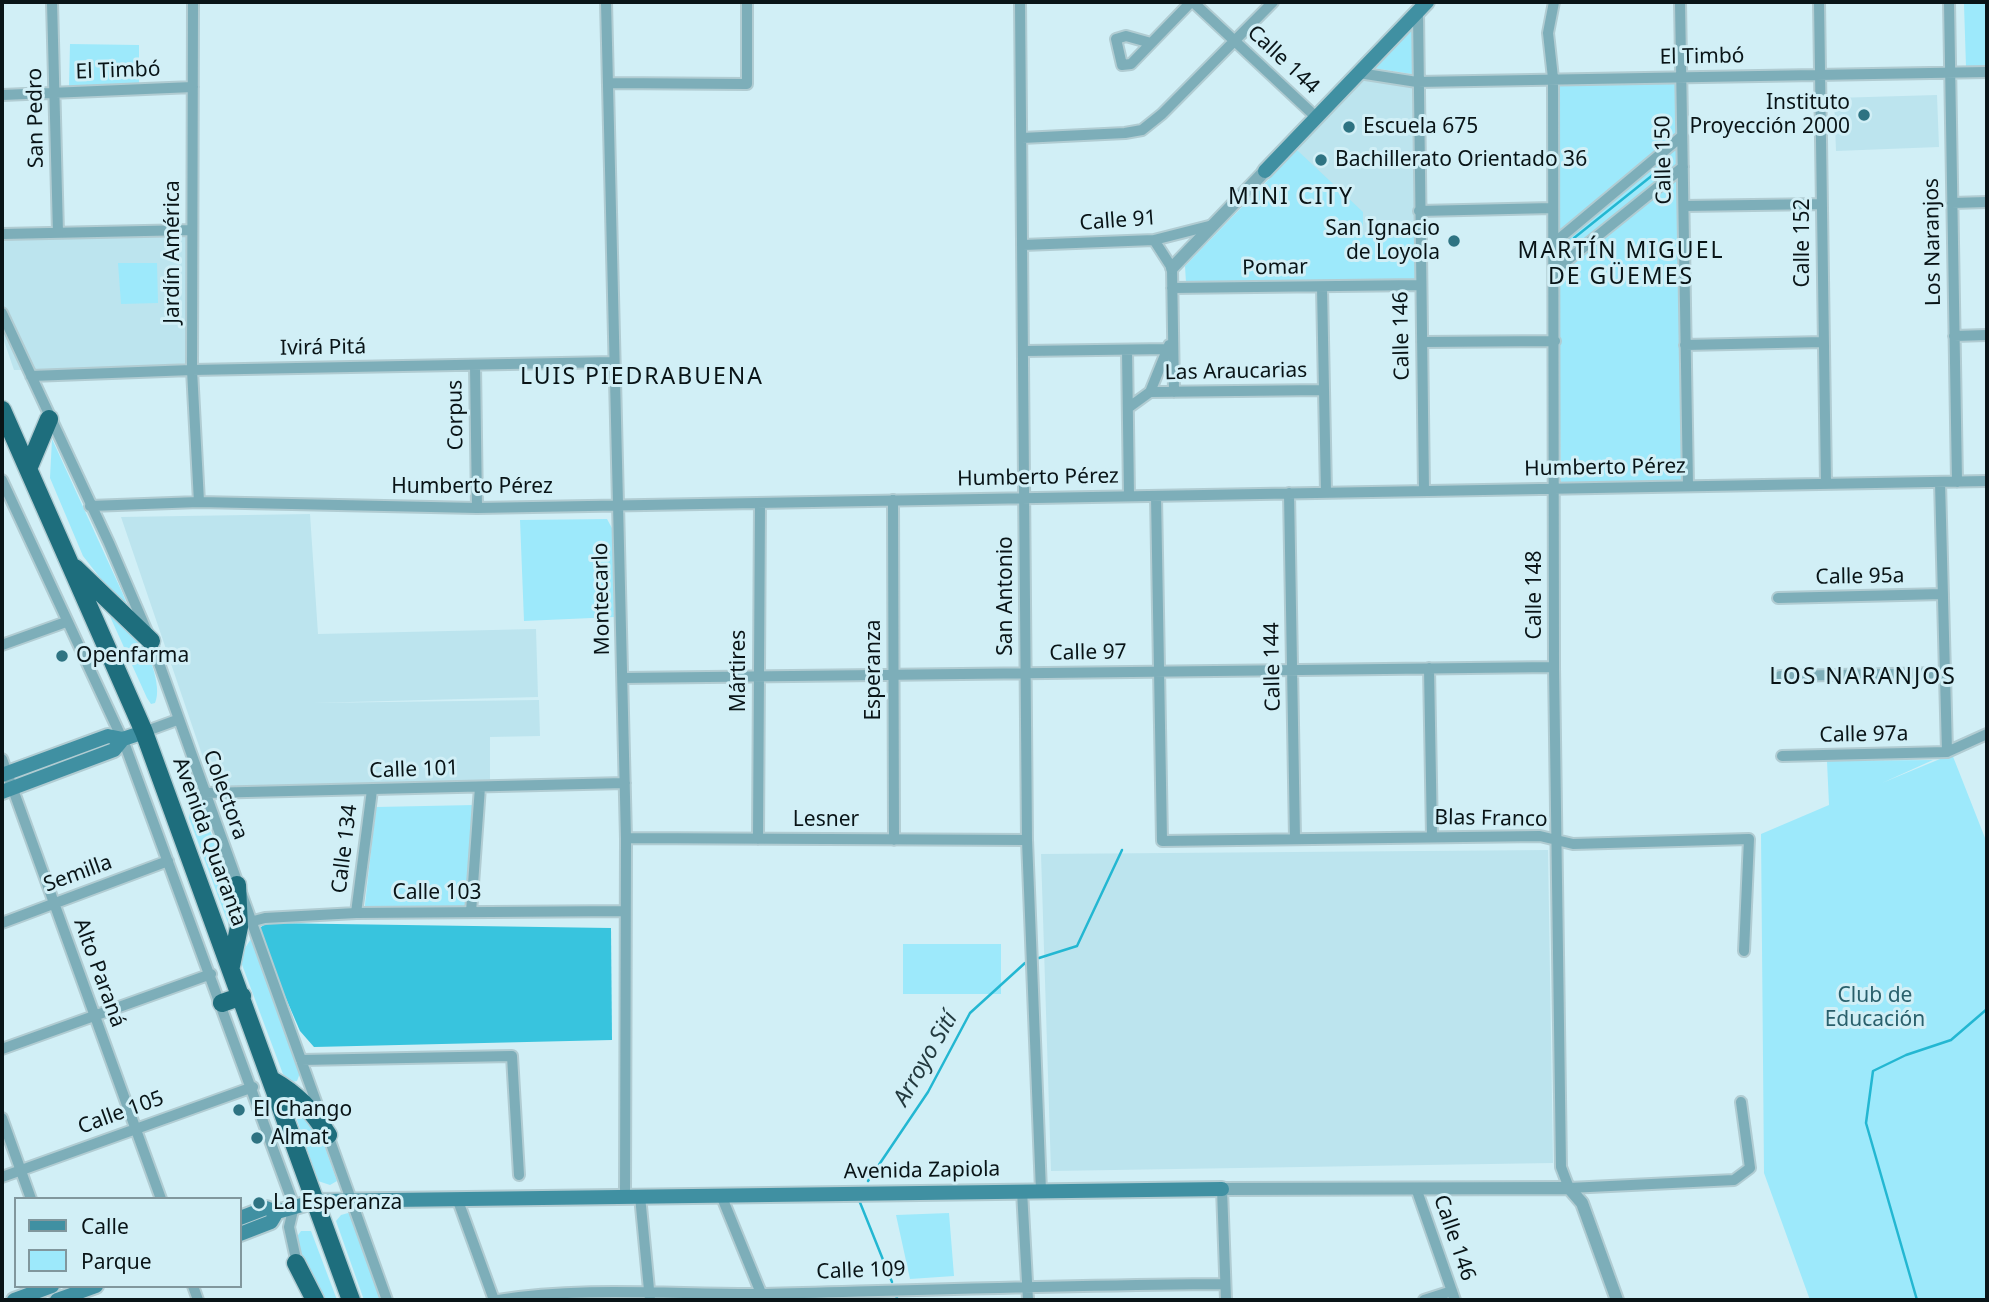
<!DOCTYPE html>
<meta charset="utf-8">
<style>
body{margin:0}
#map{position:relative;width:1989px;height:1302px;overflow:hidden;background:#d1eff6;font-family:"Noto Sans",sans-serif}
canvas{display:block}
.frame{position:absolute;inset:0;border:4px solid #091417;pointer-events:none}
.legend{position:absolute;left:14px;top:1197px;width:228px;height:91px;box-sizing:border-box;background:#d1eff6;border:2px solid #81979d;margin:0;padding:9px 12px;list-style:none;font-size:21px;color:#091417}
.legend li{display:flex;align-items:center;gap:14px;height:35px}
.legend b{width:35px;border:2px solid #81979d}
</style>
<div id="map">
<canvas width="1989" height="1302"></canvas>
<div class="frame"></div>
<ul class="legend">
<li><b style="height:9px;background:#4090a2"></b>Calle</li>
<li><b style="height:19px;background:#9de9fb"></b>Parque</li>
</ul>
</div>
<script>
const ctx = document.querySelector('canvas').getContext('2d');
ctx.lineJoin = 'round';
function paint(path, color) {
  ctx.fillStyle = color;
  ctx.fill(path, 'evenodd');
}
function stroke(path, color, width, dash) {
  ctx.strokeStyle = color;
  ctx.lineWidth = width;
  ctx.lineCap = dash ? 'butt' : 'round';
  ctx.setLineDash(dash || []);
  ctx.stroke(path);
}
function drawText(font, color, halo, rows, align = 'center') {
  ctx.font = font + ' "Noto Sans",sans-serif';
  ctx.lineWidth = 6;
  ctx.setLineDash([]);
  ctx.textBaseline = 'middle';
  ctx.strokeStyle = halo;
  ctx.fillStyle = color;
  for (const [text, x, y, turn = 0] of rows) {
    ctx.save();
    ctx.translate(x, y);
    ctx.rotate((+turn || 0) * Math.PI / 180);
    ctx.textAlign = isNaN(turn) ? turn : align;
    if (halo) ctx.strokeText(text, 0, 0);
    ctx.fillText(text, 0, 0);
    ctx.restore();
  }
}
paint(new Path2D(`
 M1366,77L1414,88L1416,236L1363,235L1297,150Z
 M1937,95L1939,147L1836,151L1834,98Z
 M2,234L196,235L199,368L14,370L2,335Z
 M310,514L318,634L536,629L538,697L312,703L539,700L540,736L490,737V782L213,787L121,517Z
 M1548,850L1553,1163L1051,1171L1041,854Z`), '#bce4ee');
paint(new Path2D(`
 M1987,2V67H1966L1964,4Z
 M1416,18L1418,75L1367,67Z
 M70,44L139,45V87L69,86Z
 M1677,79L1683,482L1561,483L1554,81Z
 M1297,150L1363,212V235L1416,236L1415,282L1186,283L1185,266Z
 M118,263H157L158,303L121,304Z
 M52,439L122,592L127,604L123,607L83,556L50,478Z
 M607,519L613,530L614,617L524,621L520,520Z
 M103,601C114,612 126,622 136,634C147,647 163,686 155,703L151,704L147,698Z
 M1952,754L1987,843V1300H1810L1764,1173L1761,834L1829,805L1827,761L1933,760L1882,783Z
 M475,805L472,914L364,913L376,807Z
 M196,807H201L234,892L231,931L189,818L191,809Z
 M251,939L300,1073L297,1081L292,1082L283,1074L241,962L245,948Z
 M903,944H1001V994H903Z
 M300,1111L321,1136L337,1181L330,1185L318,1181L297,1120L296,1114Z
 M348,1213L353,1216L383,1300H364L336,1221L341,1215Z
 M949,1213L954,1276L910,1279L896,1215Z
 M301,1231H311L337,1300L318,1299L296,1238Z`), '#9de9fb');
paint(new Path2D(`
 M267,923L611,928L612,1040L314,1047L300,1031L260,938L258,929Z`), '#38c4de');
stroke(new Path2D(`
 M1574,238L1664,166
 M1039,958L1077,946L1122,850
 M868,1181L928,1092L970,1013L1025,963
 M859,1200L892,1282
 M896,1296L898,1300
 M1917,1300L1866,1123L1873,1071L1906,1055L1951,1040L1987,1009`), '#23b7d2', 2.5);
const minor = new Path2D(`
 M52,2L58,233
 M193,2L192,370L199,502
 M606,2L626,838L625,1196
 M1020,2L1027,840L1041,1191
 M1193,2L1316,117
 M1554,2L1548,33L1553,78L1554,667L1561,1167L1569,1188L1734,1180L1750,1168L1741,1102
 M1680,2L1688,486
 M1819,2L1826,484
 M1949,2L1957,482
 M1418,12L1424,491
 M1151,43L1126,36L1116,39L1122,65L1131,64L1191,2
 M1359,73L1417,82L1987,72
 M608,83L747,84V2
 M2,95L193,87
 M1022,138L1125,133L1142,130L1162,114L1273,2
 M1952,203L1987,202
 M1684,206L1822,204
 M1419,211L1553,208
 M2,234L192,230
 M1154,240L1172,268L1174,392
 M1554,243L1682,136
 M1023,245L1154,240L1213,225
 M1554,271L1683,167
 M1322,287L1326,493
 M1172,288L1421,285
 M2,313L109,543L151,641L387,1300
 M1954,336L1987,335
 M1422,342L1555,341
 M1685,345L1823,342
 M1127,350L1129,496
 M1025,351L1168,349
 M475,365L477,508
 M31,376L192,370L614,362
 M1150,392L1323,390
 M1128,408L1150,392L1169,345
 M2,480L125,745L294,1206L289,1227L298,1268
 M1940,482L1947,752
 M1289,493L1295,839
 M1156,496L1162,841L1540,836L1573,844L1749,839L1744,951
 M893,500L894,840
 M90,506L199,502L477,508L1987,481
 M1778,598L1943,594
 M2,645L66,622
 M1429,668L1432,837
 M1780,676L1945,673
 M623,678L1554,667
 M144,732L177,720
 M1782,756L1947,752L1987,734
 M2,759L161,1199
 M205,793L625,783
 M626,838L1027,840
 M758,839L760,503
 M471,912L480,787
 M356,913L372,790
 M250,922L265,918L356,913L625,911
 M2,923L168,861
 M2,1049L211,974
 M301,1060L512,1056L519,1175
 M2,1118L31,1199
 M2,1177L253,1087
 M1416,1188L1455,1300
 M1222,1189L1226,1300
 M1022,1191L1028,1300
 M721,1195L763,1298
 M640,1196L650,1300
 M457,1198L494,1300
 M193,1286L198,1300
 M498,1300C585,1286 676,1295 764,1294C918,1290 1071,1285 1225,1284
 M1424,1300L1452,1291`);
const tertiary = new Path2D(`
 M1172,268L1265,171
 M1222,1189L1569,1188L1582,1203L1617,1300`);
const secondary = new Path2D(`
 M1265,171L1427,2
 M2,775L108,736L123,739L144,732
 M2,792L114,750L123,739
 M240,1218L266,1208L277,1212L316,1201L1222,1189
 M240,1234L271,1222L277,1212
 M14,1300L52,1286
 M57,1300L96,1286`);
const trunk = new Path2D(`
 M2,410L144,732L351,1300
 M28,469L49,419
 M75,568L151,641
 M231,966L239,927L237,885
 M222,1003L242,996
 M272,1080C297,1094 312,1110 328,1135
 M296,1263L315,1300`);
stroke(minor, '#b1ccd2', 14);
stroke(tertiary, '#b1ccd2', 16);
stroke(secondary, '#b1ccd2', 18);
stroke(trunk, '#b1ccd2', 21);
stroke(minor, '#7daeb9', 10);
stroke(tertiary, '#7daeb9', 12);
stroke(secondary, '#4090a2', 14);
stroke(trunk, '#1e6e7d', 18);
for (const [x, y, r, color] of [
 [1864,115,7,"#2e7382"],
 [1349,127,7,"#2e7382"],
 [1321,160,7,"#2e7382"],
 [1454,241,7,"#2e7382"],
 [62,656,7,"#2e7382"],
 [239,1110,7,"#2e7382"],
 [257,1138,7,"#2e7382"],
 [259,1203,7,"#2e7382"]
]) {
  const dot = new Path2D();
  dot.arc(x, y, r, 0, 2 * Math.PI);
  ctx.fillStyle = color;
  ctx.fill(dot);
  stroke(dot, '#d1eff6', 2.5);
}
drawText('21px', '#091417', '#d1eff6', [
 ["El Timbó",1702,57,-1],
 ["Calle 144",1283,60,43],
 ["El Timbó",118,71,-2],
 ["San Pedro",36,118,-91],
 ["Calle 150",1664,160,-91],
 ["Calle 91",1118,221,-4],
 ["Los Naranjos",1933,242,-91],
 ["Calle 152",1803,243,-90],
 ["Jardín América",173,252,-90],
 ["Pomar",1275,268,-1],
 ["Calle 146",1402,336,-91],
 ["Ivirá Pitá",323,348,-1],
 ["Las Araucarias",1236,372,-1],
 ["Corpus",456,415,-91],
 ["Humberto Pérez",1605,468,-1],
 ["Humberto Pérez",1038,478,-1],
 ["Humberto Pérez",472,487],
 ["Calle 95a",1860,577,-1],
 ["Calle 148",1535,595,-90],
 ["San Antonio",1006,596,-90],
 ["Montecarlo",602,599,-91],
 ["Calle 97",1088,653,-1],
 ["Calle 144",1273,667,-91],
 ["Esperanza",874,670,-90],
 ["Mártires",739,671,-90],
 ["Calle 97a",1864,735,-1],
 ["Calle 101",414,770,-2],
 ["Colectora",225,795,70],
 ["Blas Franco",1491,819,1],
 ["Lesner",826,820],
 ["Avenida Quaranta",209,842,70],
 ["Calle 134",345,849,-83],
 ["Semilla",78,874,-20],
 ["Calle 103",437,893],
 ["Alto Paraná",99,973,70],
 ["Calle 105",121,1113,-20],
 ["Avenida Zapiola",922,1171,-1],
 ["Calle 146",1454,1238,71],
 ["Calle 109",861,1271,-2]
]);
drawText('21px', '#091417', '#d1eff6', [
 ["Instituto",1850,103,"right"],
 ["Proyección 2000",1850,127,"right"],
 ["Escuela 675",1363,127],
 ["Bachillerato Orientado 36",1335,160],
 ["San Ignacio",1440,229,"right"],
 ["de Loyola",1440,253,"right"],
 ["Openfarma",76,656],
 ["El Chango",253,1110],
 ["Almat",271,1138],
 ["La Esperanza",273,1203]
], 'left');
drawText('21px', '#29606c', '#d1eff6', [
 ["Club de",1875,996],
 ["Educación",1875,1020]
]);
ctx.letterSpacing = '2px';
drawText('23px', '#091417', '#d1eff6', [
 ["MINI CITY",1291,197],
 ["MARTÍN MIGUEL",1621,251],
 ["DE GÜEMES",1621,277],
 ["LUIS PIEDRABUENA",642,377],
 ["LOS NARANJOS",1863,677]
]);
ctx.letterSpacing = '0px';
drawText('italic 23px', '#233a3f', '#d1eff6', [
 ["Arroyo Sití",926,1059,-60]
]);
</script>
